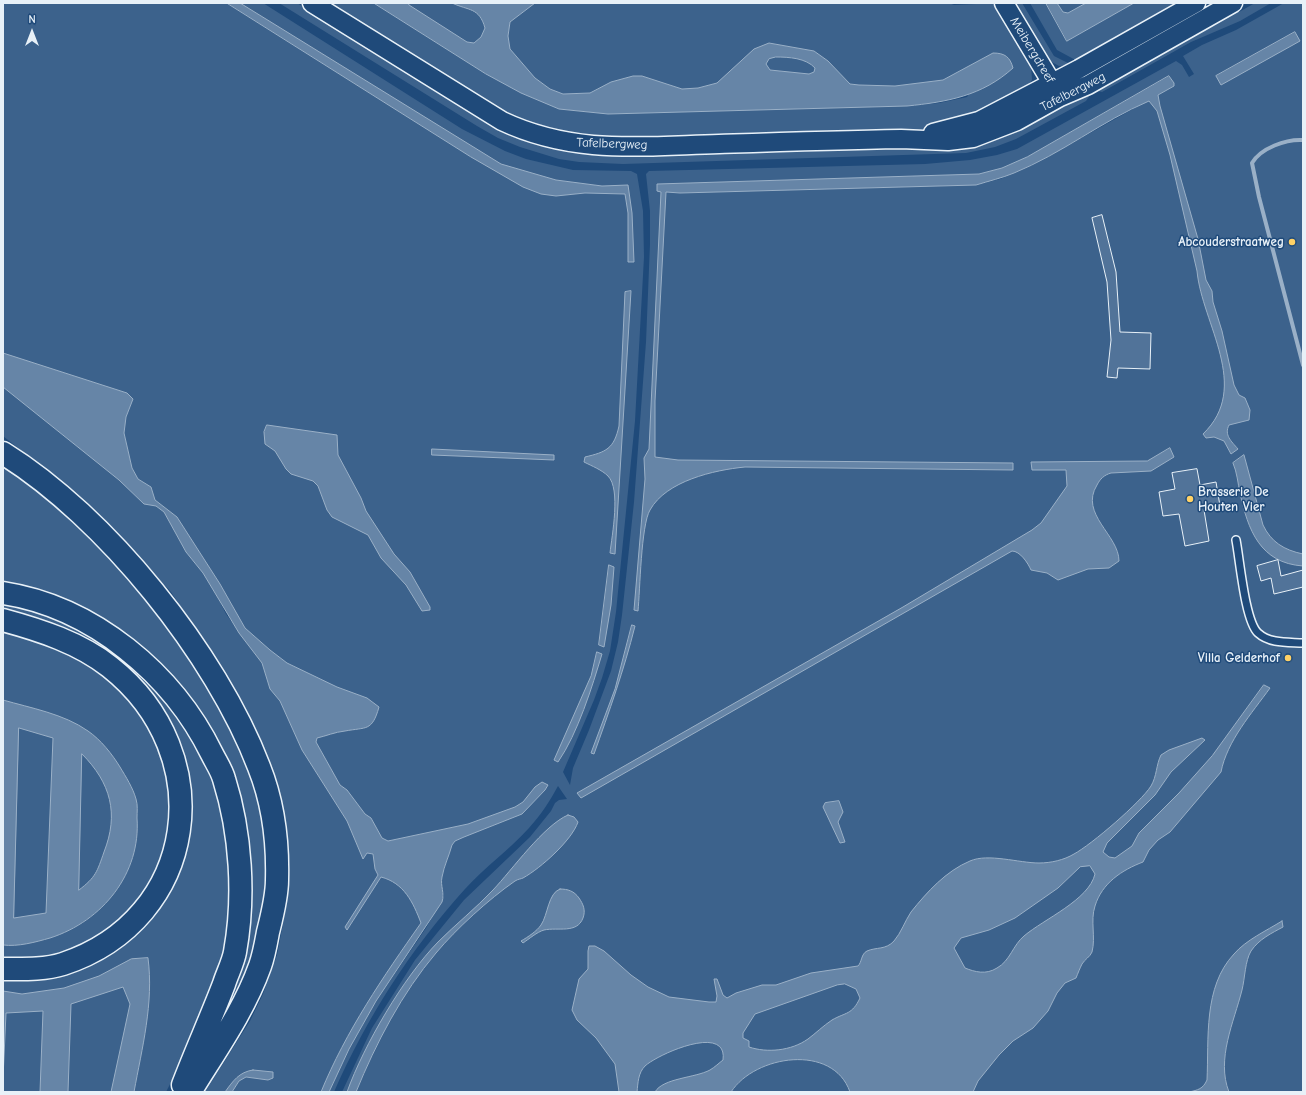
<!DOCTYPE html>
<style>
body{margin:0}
#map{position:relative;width:1306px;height:1095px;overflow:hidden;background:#1f4a7a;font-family:"Comic Neue",sans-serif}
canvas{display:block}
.frame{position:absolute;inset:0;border:4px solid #e8f1f8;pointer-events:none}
.north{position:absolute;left:12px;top:12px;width:40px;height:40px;-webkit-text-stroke:3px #1f4a7a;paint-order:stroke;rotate:0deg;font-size:11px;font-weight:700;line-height:16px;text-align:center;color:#e8f1f8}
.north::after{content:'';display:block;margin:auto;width:14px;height:18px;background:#e8f1f8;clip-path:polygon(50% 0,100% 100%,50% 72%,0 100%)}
</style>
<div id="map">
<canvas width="1306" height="1095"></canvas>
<div class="frame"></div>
<div class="north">N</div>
</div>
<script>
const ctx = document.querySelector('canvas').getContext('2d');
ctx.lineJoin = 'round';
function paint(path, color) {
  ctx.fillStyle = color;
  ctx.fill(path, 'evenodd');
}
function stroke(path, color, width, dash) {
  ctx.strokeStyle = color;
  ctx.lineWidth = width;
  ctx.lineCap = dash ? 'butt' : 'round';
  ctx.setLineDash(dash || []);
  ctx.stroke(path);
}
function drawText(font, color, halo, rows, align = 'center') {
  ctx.font = font + ' "Comic Neue",sans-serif';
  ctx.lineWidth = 3;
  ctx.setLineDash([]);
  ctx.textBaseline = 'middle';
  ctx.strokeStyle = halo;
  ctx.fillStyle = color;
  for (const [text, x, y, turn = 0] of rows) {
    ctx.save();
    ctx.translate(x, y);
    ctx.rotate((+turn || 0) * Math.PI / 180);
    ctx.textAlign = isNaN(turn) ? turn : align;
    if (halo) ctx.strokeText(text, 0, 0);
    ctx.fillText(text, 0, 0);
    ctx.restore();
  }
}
paint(new Path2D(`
 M3,3H227L471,157L556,196L585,193L625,194L628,185L602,186L556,180L500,164L240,3H263L462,129L505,151L526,159L573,170L631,171L637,174L643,211L644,257L635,421L616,612L610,651L602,678L594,700L563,772L570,785L573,768L589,730L611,671L618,642L622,615L634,502L646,342L650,244V211L646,174L649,171L925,164L970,160L997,155L1017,149L1176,61L1182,65L1189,77L1194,74L1183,56L1202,45L1236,30L1284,3H1303V1092H342L372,1028L415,960L464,900L530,837L551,811L555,803L559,800L567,799L558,786C550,801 540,816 529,828C509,850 485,867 465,889C410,950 367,1017 334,1092H329L349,1049L376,1001L426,928L444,896L441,886L442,876L452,845L455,841L464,837L522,814L545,790L529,796L523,802L515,807L468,824L388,841L382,838L371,818L365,814L347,790L340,785L316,742L317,738L346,730L364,729L367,698L337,687L287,663L270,650L245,628L220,584L177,517L155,500L151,487L138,479L132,468L124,433L126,417L133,399L127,393L3,353ZM1169,76L1174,86L1033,165L1000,179L976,185L680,193L666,192L657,184L979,174L1002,168L1027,157Z
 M279,3H297L351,37L546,146L601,156L937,147L1087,91L1090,95L1086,101L1016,139L995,147L966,153L623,164L579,162L559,159L520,147L498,138L477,126Z
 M324,3H374L486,74L521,93L559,109L608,114L907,106L939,103L967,97L993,53L943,80L895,86L859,85L850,84L828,61L814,51L769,43L736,66L729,74L717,83L698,88L682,89L642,76H633L611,82L590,93L563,94L550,89L535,78L510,49L508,36L510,22L535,3H949L954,5L997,3L1031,65L1032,80L1021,95L937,128L895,132L668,138L569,136L504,115Z
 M408,3H452L478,12L485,28L481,37L474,43L467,42L408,5Z
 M1012,3H1022L1054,56L1072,65L1059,66L1046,59Z
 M1030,3H1046L1067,41L1134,3H1188L1081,63L1057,50Z
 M1057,3H1086L1068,13L1063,12Z
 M1255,3H1271L1240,21L1191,42L1102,92L1095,90L1208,27L1214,26Z
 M776,57C789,57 806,58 815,68L814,72L809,74L770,70L765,64L769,59Z
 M3,387L119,480L144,504L156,506L164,512L186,552L203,573L216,594L226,614L262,663L270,689L280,701L302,750L347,821L363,858L367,853L373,854L375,869L378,875L347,930L381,877C406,884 413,901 421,923C383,977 346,1031 321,1092H232L239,1081L246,1077L268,1080L273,1072C245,1070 243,1068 225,1092H205L250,1021L263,994L277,955L286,908L288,844L282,804L267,755L229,679L171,592L88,504L3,436Z
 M3,457L59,499L188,641L256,770L271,849L259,958L222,1037L198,1029L166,1092H3Z`), '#3c628c');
const water = new Path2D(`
 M227,3H240L501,164L556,180L602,186L628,185L632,213L634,262H628V213L625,194L585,193L556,196L541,194L523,187L471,157Z
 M374,3H408L409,5L467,42L474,43L481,37L485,28C479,7 469,11 452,3H535L510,22L508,36L510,49L535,78L550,89L563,94L590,93L611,82L633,76H642L682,89L698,88L717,83L754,49L769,43L814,51L828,61L850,84L859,85L895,86L943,80L993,53C1005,53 1010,57 1013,68C982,96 947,102 907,106L608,114L559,109L521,93L486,74ZM776,57C789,57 806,58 815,68L814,72L809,74L770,70L766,64L769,59Z
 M1046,3H1057L1063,12L1068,13L1086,3H1134L1067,41Z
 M1295,32L1300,41L1221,85L1216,76Z
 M1169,76L1174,83V86L1158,95L1160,106L1198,239L1206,280L1212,291L1213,302L1222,331L1234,385L1239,395L1245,398L1250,410L1249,420L1229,425C1224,435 1231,441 1238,449L1231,454L1224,441L1214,437L1206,438L1203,434C1252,387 1202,324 1197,271L1170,155L1157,111L1149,101C1102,121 1061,154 1014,173C1002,178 989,181 976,185L680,193L666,192L655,401V457L678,460L1013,463V470L745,467C714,470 666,481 650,510C641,525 640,591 638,611L634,610L645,479L644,458L649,449L661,192L657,191V184L979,174L1002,168L1027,157Z
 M631,291L615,554L610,553C612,535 621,489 608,476C602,470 592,466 584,462L585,457C606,452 614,449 619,426L625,292Z
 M3,353L127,393L133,399L126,417L124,433L132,468L138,479L151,487L155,500L177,517L220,584L245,628L270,650L287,663L337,687L367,698L379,707C372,732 366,727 345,731C335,732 326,736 317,738L316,742L340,785L347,790L365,814L371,818L382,838L388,841L468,824L515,807L523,802L535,787L542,782L548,785L545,790L522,814L464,837L455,841L452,845C449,856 444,866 442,877C440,886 445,893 442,902L376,1001L349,1049L329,1092H321C346,1031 383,977 421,923C413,902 404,883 381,877L347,930L345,927L378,875L375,869L373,854L367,853L363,859L347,821L302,750L280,701L270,689L262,663L239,633L203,573L186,552L164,512L156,506L144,504L119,480L3,387Z
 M267,425L337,435L338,455L361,498L366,511L394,554L410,572L430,607V610L422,611L406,585L381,558L368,535L332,517L327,510L318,486L313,481L291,474L286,469L275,451L265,444L264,432Z
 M1170,448L1174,457L1151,471L1111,473C1104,475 1100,479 1097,485C1079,514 1119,535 1119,561L1109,568L1088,569L1058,580L1047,573L1031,570C1028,563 1020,551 1012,551L581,798L577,793L903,607L1032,530L1041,523L1067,486L1066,470H1032L1031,462L1147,461Z
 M432,449L554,455V460L432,455Z
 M1244,455L1263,525C1271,542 1284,550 1303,554V566C1260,563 1248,530 1240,493C1238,484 1237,472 1233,463Z
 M609,565L614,567L611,605L604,647L599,645Z
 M632,625L635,626C624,670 609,712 594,754L591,753L615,689Z
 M597,652L602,654C592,687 578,733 558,762L554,760L591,676Z
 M1264,685L1270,688C1252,713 1227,741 1221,772L1170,832L1158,840L1149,850L1143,862C1122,870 1102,883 1095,906C1090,921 1096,937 1092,952C1090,957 1085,959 1082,964C1080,968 1078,973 1076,978L1065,983L1057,993L1048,1011L1033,1028L1013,1041L999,1055L978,1081L973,1092H850C833,1043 755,1055 731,1092H655C663,1078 695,1078 710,1070C715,1067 719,1063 723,1060C728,1023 658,1054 645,1066C638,1073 638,1083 637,1092H619L615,1064L596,1038L577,1020L572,1010L579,979L588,969V951L589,946H595L604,951L631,975L648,987L669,997L709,1002H716L717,996L714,979H717L723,995L727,998L736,993L762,985H776L811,973L858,966C862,962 861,954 867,951C876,947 886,950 894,941C901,933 905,921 911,912C927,892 946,871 970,861C988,853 1019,863 1039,863C1051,863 1064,860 1074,854C1091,845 1141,802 1151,786C1157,776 1156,765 1161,755L1169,750L1202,738L1205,740L1171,772L1155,795L1107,843L1103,852L1109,857L1115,858L1132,846L1139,833L1179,793L1212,756ZM1090,866L1095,874C1089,900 1044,919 1024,936C1013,945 1010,961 997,968C986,975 975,972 965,968L954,948L961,938L989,930L1015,918L1058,888L1080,867ZM845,984L856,989L860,998C852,1015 846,1012 832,1020C823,1026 816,1033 808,1039C791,1051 767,1053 749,1047V1041L743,1038V1033L755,1014L837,985Z
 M3,700C31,708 64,714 88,731C101,740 112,754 120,767C126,777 133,788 136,799C138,805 137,812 137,818C141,873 103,921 50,938C36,942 18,947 3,945ZM19,728L53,738L46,913L14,918ZM82,754C111,783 119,814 104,852C97,872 96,877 79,890Z
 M839,801L843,812L838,822L845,842L840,843L823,807L825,803Z
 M568,815L574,817L578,822C572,840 541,868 523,878C521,879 518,879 515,881C489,899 456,929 436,953C402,993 376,1043 356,1092H347C364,1045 403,978 438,942C456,924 476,908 493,890C512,870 544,825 568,815Z
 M560,889C568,889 574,891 579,898C583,904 586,910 583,918C577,934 558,927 544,930C537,932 529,939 523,943L521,941C528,937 537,931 541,925C548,915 548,893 560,889Z
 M1282,921L1283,927C1272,933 1259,939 1251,951C1245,961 1245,978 1242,990C1234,1022 1216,1059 1229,1092H1189C1198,1090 1203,1089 1207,1080C1209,1039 1203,987 1234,954C1246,940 1266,931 1282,921Z
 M148,958C154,1003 142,1048 134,1092H111L130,1004L123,987L71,1004L68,1092H40L43,1011L6,1013L3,1078V991L22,994L64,988L99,976L131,959Z
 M253,1070L273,1072V1078L268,1080L246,1077L239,1081L232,1092H225C233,1081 239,1072 253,1070Z`);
paint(water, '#6685a7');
stroke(water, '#9ab0c7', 1);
stroke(new Path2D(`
 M1303,140C1286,139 1261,148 1252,163L1259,197L1303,365`), '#9ab0c7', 4);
const building = new Path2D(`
 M1102,215L1116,272L1120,332L1151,333L1150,369L1118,368L1117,378L1107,377L1111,340L1107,282L1092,218Z
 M1197,469L1200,485L1216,482L1220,506L1204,510L1209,541L1185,546L1179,514L1163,516L1159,492L1175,489L1172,473Z
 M1278,560L1281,576L1303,570V587L1274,594L1271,578L1261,581L1257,566Z`);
paint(building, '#517399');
stroke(building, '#e8f1f8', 1);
const service = new Path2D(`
 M1236,540C1240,561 1245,621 1258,633C1270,644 1289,642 1303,643`);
const tertiary = new Path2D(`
 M312,3L502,121C574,155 642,146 719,144C780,142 840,140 901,139L948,141L973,138L1017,121L1060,97L1088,85L1233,3
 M1004,3L1058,93
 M933,133L979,121L1079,69L1196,3`);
const motorway = new Path2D(`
 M3,453C106,517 216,654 259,767C273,802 278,843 277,880C277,897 272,916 268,932C266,943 264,955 260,966C244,1011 215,1051 190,1092
 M3,593C93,607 173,674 212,754C216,762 222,771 224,779C241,833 245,897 235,952C233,963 227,974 224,984C211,1018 196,1051 183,1085
 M3,620C40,630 80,643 110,667C220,754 199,919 63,964C44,970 22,969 3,969`);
stroke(service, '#e8f1f8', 10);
stroke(tertiary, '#e8f1f8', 21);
stroke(motorway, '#e8f1f8', 25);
stroke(service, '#1f4a7a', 7);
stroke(tertiary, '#1f4a7a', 18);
stroke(motorway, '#1f4a7a', 22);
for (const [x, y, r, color] of [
 [1292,242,4,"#ffd166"],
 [1190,499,4,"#ffd166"],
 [1288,658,4,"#ffd166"]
]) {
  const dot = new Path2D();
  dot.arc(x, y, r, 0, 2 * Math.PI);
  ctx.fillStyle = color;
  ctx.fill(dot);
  stroke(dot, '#1f4a7a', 1.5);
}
drawText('13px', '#e8f1f8', '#1f4a7a', [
 ["Meibergdreef",1032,50,59],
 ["Tafelbergweg",1073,92,-27],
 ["Tafelbergweg",612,144,2]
]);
drawText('bold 13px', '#e8f1f8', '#1f4a7a', [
 ["Abcouderstraatweg",1284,242],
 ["Brasserie De",1198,492,"left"],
 ["Houten Vier",1198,507,"left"],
 ["Villa Gelderhof",1280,658]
], 'right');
</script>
